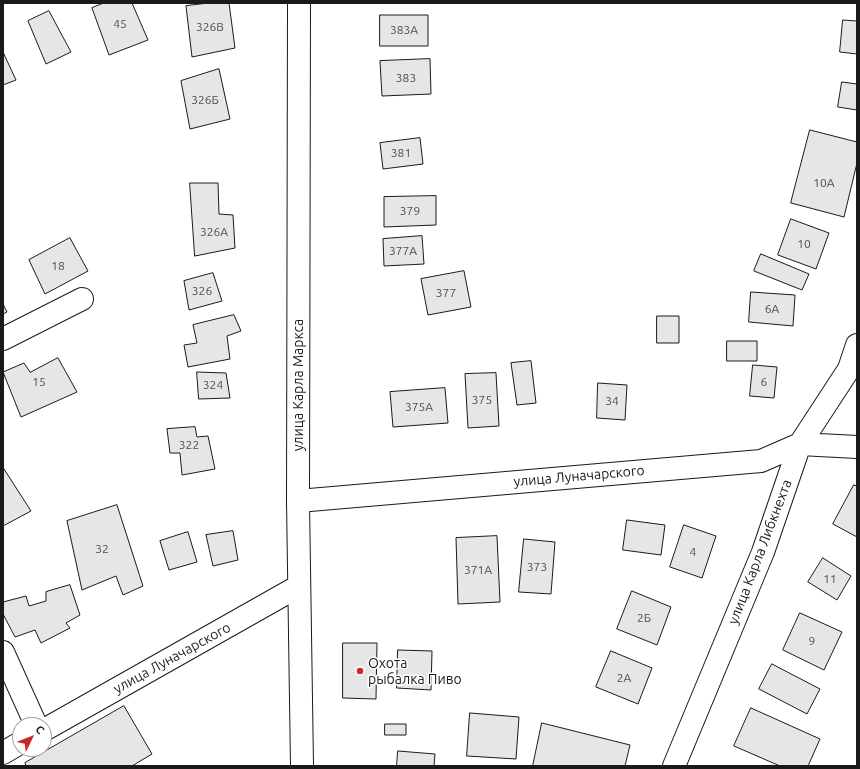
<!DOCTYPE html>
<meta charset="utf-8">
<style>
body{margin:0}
#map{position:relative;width:860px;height:769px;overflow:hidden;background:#fff;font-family:Ubuntu,sans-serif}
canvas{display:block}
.frame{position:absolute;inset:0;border:4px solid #1a1a1a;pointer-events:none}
.north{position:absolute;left:12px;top:717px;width:40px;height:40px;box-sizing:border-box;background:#fff;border:1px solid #a3a3a3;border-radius:50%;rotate:47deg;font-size:11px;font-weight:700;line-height:16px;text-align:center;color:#1a1a1a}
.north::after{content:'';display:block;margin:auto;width:14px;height:18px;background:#c62828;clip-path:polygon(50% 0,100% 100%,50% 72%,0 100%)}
</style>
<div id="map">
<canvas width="860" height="769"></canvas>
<div class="frame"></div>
<div class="north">С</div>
</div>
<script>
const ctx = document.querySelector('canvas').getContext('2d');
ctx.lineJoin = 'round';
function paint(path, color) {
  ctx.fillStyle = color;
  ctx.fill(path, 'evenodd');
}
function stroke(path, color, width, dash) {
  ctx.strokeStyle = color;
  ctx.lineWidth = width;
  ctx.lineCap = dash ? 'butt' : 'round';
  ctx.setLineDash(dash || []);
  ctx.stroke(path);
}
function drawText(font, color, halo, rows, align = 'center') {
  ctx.font = font + ' Ubuntu,sans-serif';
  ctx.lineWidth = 3;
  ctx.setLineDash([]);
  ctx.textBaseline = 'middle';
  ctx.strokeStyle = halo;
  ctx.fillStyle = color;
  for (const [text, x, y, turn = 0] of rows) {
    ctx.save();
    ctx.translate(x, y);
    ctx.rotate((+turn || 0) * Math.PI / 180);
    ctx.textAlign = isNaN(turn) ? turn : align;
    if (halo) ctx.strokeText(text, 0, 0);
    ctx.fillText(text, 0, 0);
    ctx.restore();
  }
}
const building = new Path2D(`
 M104,3H132L148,40L109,55L92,8Z
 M209,3H229L235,48L192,57L186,6Z
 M49,11L71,52L46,64L28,21Z
 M380,15H428V46H380Z
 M843,20L857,21V54L840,52Z
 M3,52L16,80L3,85Z
 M430,59L431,94L382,96L380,61Z
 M219,69L230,119L190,129L181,81Z
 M842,82L857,84V110L838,107Z
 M810,130L857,142V163L844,217L791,203Z
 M420,138L423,164L383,169L380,143Z
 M190,183H218L219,214L233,215L235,248L195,256Z
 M436,196V225L384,227V197Z
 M791,219L829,233L816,269L778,255Z
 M422,236L424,264L384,266L383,239Z
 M70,238L88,271L45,294L29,260Z
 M761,254L809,274L802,290L754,271Z
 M464,271L471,307L428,315L421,279Z
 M213,273L222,301L189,310L184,281Z
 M751,292L795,295L793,326L749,322Z
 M3,304L7,312L3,314Z
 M234,315L241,331L227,336L230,359L188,367L184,345L197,343L193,325Z
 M657,316H679V343H657Z
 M727,341H757V361H727Z
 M58,358L77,392L21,417L3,372L24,363L30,372Z
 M531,361L536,403L517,405L511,363Z
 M753,365L777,367L774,398L750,396Z
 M197,372L226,373L230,398L199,399Z
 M496,373L499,426L468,428L465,374Z
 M598,383L627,385L625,420L597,418Z
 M445,388L448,423L393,427L390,392Z
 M195,427L197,437L208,436L215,469L182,475L180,453H170L167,429Z
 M4,469L31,511L3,526V470Z
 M854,485L857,486V537L833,524Z
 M117,505L143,586L123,595L116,576L82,590L67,521Z
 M627,520L665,525L661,555L623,550Z
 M684,525L716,536L702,578L670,567Z
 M233,531L238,560L213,566L206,535Z
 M188,532L197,562L169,570L160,541Z
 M497,536L500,602L458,604L456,538Z
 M524,539L555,542L551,594L519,592Z
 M823,558L851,576L837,600L808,582Z
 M70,585L80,615L66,623L70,628L41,643L35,630L15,637L3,614V602L26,596L29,606L46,601V592Z
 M632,591L671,607L657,645L617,629Z
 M800,613L842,632L824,670L783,650Z
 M343,643H377L376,699L343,698Z
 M398,650L432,651L431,690L397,688Z
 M611,651L652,668L638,704L596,687Z
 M772,664L820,689L807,714L759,689Z
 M124,706L152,754L132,766H26L25,763Z
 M751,708L820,739L808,766H780L734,746Z
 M470,713L519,717L516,759L467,756Z
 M542,723L630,745L625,766H533Z
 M385,724H406V735H385Z
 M398,751L435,754L434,766H397Z`);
paint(building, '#e6e6e6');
stroke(building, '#1a1a1a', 1);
const street = new Path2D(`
 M3,339L82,299
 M298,501L761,461L800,444L857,447
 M3,652L36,725
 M44,730L299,586
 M3,753L20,743
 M674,766L763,552L800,444L849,369L857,345`);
const secondary = new Path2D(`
 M299,3L298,501L302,766`);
stroke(street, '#1a1a1a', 24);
stroke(secondary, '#1a1a1a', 24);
stroke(street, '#fff', 22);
stroke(secondary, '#fff', 22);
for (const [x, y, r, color] of [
 [360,671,4,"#c62828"]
]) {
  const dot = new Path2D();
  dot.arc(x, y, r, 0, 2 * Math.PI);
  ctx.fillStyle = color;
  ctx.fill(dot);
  stroke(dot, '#fff', 1.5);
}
drawText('12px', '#4d4d4d', null, [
 ["45",120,24],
 ["326В",210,27],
 ["383А",404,30],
 ["383",406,78],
 ["326Б",205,100],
 ["381",401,153],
 ["10А",824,183],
 ["379",410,211],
 ["326А",214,232],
 ["10",804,244],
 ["377А",403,251],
 ["18",58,266],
 ["326",202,291],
 ["377",446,293],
 ["6А",772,309],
 ["15",39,382],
 ["6",764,382],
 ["324",213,385],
 ["375",482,400],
 ["34",612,401],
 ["375А",419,407],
 ["322",189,445],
 ["32",102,549],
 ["4",693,552],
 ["373",537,567],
 ["371А",478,570],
 ["11",830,579],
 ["2Б",644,618],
 ["9",812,641],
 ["2А",624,678]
]);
drawText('14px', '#1a1a1a', '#fff', [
 ["улица Карла Маркса",298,385,-90],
 ["улица Луначарского",579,476,-5],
 ["улица Карла Либкнехта",760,552,-69],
 ["улица Луначарского",172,658,-29]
]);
drawText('14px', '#1a1a1a', '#fff', [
 ["Охота",368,663],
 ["рыбалка Пиво",368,679]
], 'left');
</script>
